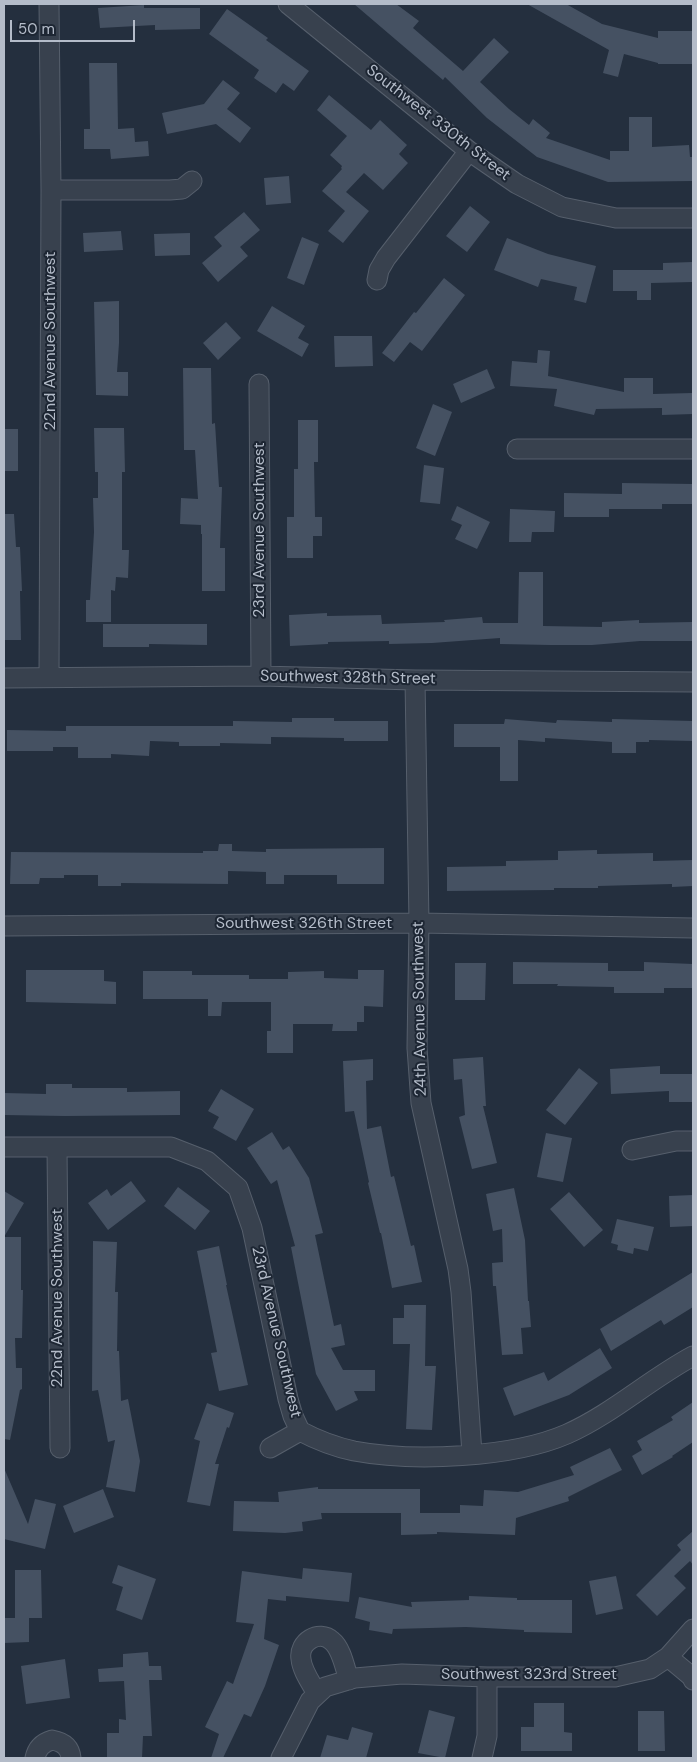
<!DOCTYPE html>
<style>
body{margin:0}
#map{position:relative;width:697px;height:1762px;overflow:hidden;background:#242f3e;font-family:"DM Sans",sans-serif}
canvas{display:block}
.frame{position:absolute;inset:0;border:5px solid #b4bcc9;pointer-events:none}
.scale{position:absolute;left:10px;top:20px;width:125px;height:22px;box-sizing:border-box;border:2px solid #b4bcc9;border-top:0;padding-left:6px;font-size:15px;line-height:18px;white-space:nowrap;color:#b4bcc9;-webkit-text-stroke:4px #1d2633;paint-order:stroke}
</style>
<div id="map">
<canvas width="697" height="1762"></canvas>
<div class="frame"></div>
<div class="scale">50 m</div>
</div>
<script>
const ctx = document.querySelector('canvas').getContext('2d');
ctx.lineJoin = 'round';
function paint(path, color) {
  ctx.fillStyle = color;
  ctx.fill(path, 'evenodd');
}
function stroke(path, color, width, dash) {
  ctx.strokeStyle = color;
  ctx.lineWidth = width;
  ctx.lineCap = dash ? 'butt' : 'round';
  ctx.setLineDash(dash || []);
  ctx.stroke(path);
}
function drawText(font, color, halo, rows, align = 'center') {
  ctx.font = font + ' "DM Sans",sans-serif';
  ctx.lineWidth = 4;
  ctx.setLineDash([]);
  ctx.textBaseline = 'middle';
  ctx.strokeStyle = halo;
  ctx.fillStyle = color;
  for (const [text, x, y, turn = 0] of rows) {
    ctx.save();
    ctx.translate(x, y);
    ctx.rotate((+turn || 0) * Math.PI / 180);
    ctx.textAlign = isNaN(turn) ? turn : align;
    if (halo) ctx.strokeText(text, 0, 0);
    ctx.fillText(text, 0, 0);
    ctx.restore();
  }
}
paint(new Path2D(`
 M354,4H396L419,21L413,28L463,71L494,38L509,52L480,82L509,109L529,125L533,119L550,133L546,138L610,160V151H629V117H652V147L689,145L690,157H693V181L608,182L537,157L487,118L445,77L443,80Z
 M527,4H566L602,24L658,38V31H693V64H658V63L624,54L618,77L603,73L609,50Z
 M144,5V8H200V29L155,30V25L100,28L98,8Z
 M227,9L268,38L266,40L309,71L294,91L283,83L276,93L254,78L259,70L209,34Z
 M89,63H117L118,129L134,128L135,142L148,141L149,156L111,159L110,149H84V129H90Z
 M223,80L240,93L227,109L251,128L240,143L216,124L167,134L162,113L204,104Z
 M329,95L371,130L380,120L407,145L399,154L408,163L383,190L364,173L346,192L369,211L343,243L328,231L345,211L322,191L342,169L341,168L342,166L330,155L347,136L317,110Z
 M289,176L291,203L266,205L264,178Z
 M470,206L490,222L467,252L446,236Z
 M244,212L260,230L240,247L248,256L218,282L202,263L222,246L214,237Z
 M121,231L123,250L84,252L83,233Z
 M190,233V255L155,256L154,234Z
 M302,237L319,244L304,285L287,278Z
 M507,238L548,254L596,266L586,303L574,300L577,287L541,279L538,287L494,270Z
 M693,262V282L651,283V300H637V291H613V270H663V263Z
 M444,278L465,295L422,351L410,342L394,362L382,353L414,312L416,313Z
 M119,301V343L117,372H128V396L96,395L94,302Z
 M272,306L305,326L298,338L309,344L302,357L257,331Z
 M226,322L241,338L218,360L203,343Z
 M334,336H372L373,366L335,367Z
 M538,350L550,351L548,376L624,392V378H653V394L693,393V414L662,415V408L596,409L594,415L554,406L557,389L510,386L512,361L537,363Z
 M183,368H211L212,424L215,423L219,487H222L220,548H225V591H202V534H201V525L180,524L181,498L198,499L195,450H184Z
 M487,369L495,388L461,403L453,384Z
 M433,404L452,412L435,456L416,448Z
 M298,420H318V462H314L315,517H322V536H313V558H287V517H294V469H298Z
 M94,428H124L125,472H122V550H129L128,578L116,577L115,591L111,590V622H86V600H90L94,532L93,498H98V472H95Z
 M4,429H18V471H4Z
 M424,465L444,468L440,504L420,502Z
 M622,483L693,484V504H662V509H609V517H564V493L622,494Z
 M457,506L490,522L477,549L455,539L462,525L451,520Z
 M510,509L555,511L554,532H532L531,542H509Z
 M4,514H14L16,547H20L22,591H20L21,640H4Z
 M519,572H543V626L602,627V622L639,620V623L693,622V641H640L592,645H550L500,644V638L432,643L389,644V641L328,642V644L290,646L289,615L327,613V616L381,615L382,624L445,622L444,620L482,617L483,623H518Z
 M103,624H207V645L149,644V647H103Z
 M292,718H334V721H388V741H344V738L271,737V744L220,743V746H179V742L150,741L149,756L111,754V758H78V747H53V751H7V730L66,731V726H233V721L292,722Z
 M505,719L556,723L557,720L612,722V719L693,721V741L649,740V742H636V753H612V742L545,738V742L518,740V781H500V747H454V724H504Z
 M219,844H232V851L266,852V849L384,848V884H337V875H284V884H266V872L228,871V884L121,883V886H98V875H64V878H40L39,884H10L11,852L203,853V851H218Z
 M597,850V854L653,853V861L693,860V886L672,887V884L598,886V888H554V890L447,891V867L506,866V861L558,860V851Z
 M513,962L608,963V971H644V962L693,964V988H664V993H614V987L557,986L558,984H513Z
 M455,963H486L485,1000H455Z
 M26,970H104V981L116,982V1004L26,1002Z
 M358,970H384L383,1007L364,1006V1022H357V1031H332L333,1024H293V1053H267V1031H271V1002H222L221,1016H208V999H143V971H192V975H249V979H288V972L324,971V978L358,979Z
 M483,1057L486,1106H483L497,1163L472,1169L459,1117L465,1115L462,1079L454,1080L453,1059Z
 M373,1059V1080L366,1081L367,1129L381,1126L391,1177L394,1176L411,1246L414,1245L422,1282L392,1288L381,1233H380L368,1183L369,1182L354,1111L345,1112L343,1061Z
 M660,1066V1074H693V1102H669V1091L611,1094L610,1069Z
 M579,1068L598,1083L565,1125L546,1110Z
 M46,1084H72V1088H127V1092L180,1091V1115L65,1116L4,1115V1093L46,1094Z
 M221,1089L254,1109L236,1141L213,1128L219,1117L208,1111Z
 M272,1132L283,1150L289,1146L309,1178L323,1233L315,1235L334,1326L341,1324L345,1345L331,1348L343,1370H375V1391H354L358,1400L336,1411L316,1374L291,1247L295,1246L277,1180L271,1184L247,1148Z
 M546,1133L572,1138L563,1182L537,1177Z
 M131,1181L146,1201L108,1230L88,1203L107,1189L111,1196Z
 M178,1187L210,1211L195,1230L164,1206Z
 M514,1188L525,1240L528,1301H529L531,1327L521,1328L523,1354L502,1355L496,1286H493L492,1263L503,1262L502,1229L493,1231L486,1194Z
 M4,1191L24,1203L4,1237H21V1290H23L22,1338H15L16,1368H22V1389L20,1390L10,1440L4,1439Z
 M569,1192L603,1230L584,1247L550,1209Z
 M693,1195V1226L670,1227L669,1196Z
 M617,1219L654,1227L648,1251L634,1248L633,1254L617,1250L618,1245L611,1243Z
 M93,1241L117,1242L115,1292H118L117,1351H119L121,1401L128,1399L140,1461L135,1492L106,1487L115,1440L108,1442L98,1390L92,1391Z
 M219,1246L227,1285H226L248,1385L219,1391L211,1353L217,1352L197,1251Z
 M693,1272V1307L664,1325L661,1320L611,1351L600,1329Z
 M404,1305H426L425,1366H436L432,1430L406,1429L410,1344H393V1318H404Z
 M600,1348L612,1368L569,1395L514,1416L503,1388L544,1372L548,1381Z
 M693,1402V1442L672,1456L673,1457L642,1475L632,1456L642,1450L637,1441L673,1420L671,1417Z
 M207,1403L234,1413L229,1428L227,1427L215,1464H219L210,1506L187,1502L200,1441L194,1439Z
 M610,1448L622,1470L568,1497L569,1501L516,1518L515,1535L437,1532V1534L401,1535V1513H321L322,1519L302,1522L303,1531L285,1533L233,1531L234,1501L279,1502L278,1492L318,1487V1489H420V1513H460V1505L483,1506L484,1490L518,1492L574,1475L570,1467Z
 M4,1468L28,1524L35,1499L56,1504L45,1549L4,1539Z
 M103,1489L114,1517L74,1533L63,1506Z
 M693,1531V1565L690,1561L674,1576L686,1588L657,1616L636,1595L681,1550L677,1545Z
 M118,1565L156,1579L142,1620L116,1610L123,1587L112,1583Z
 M303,1568L352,1573L349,1602L286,1596V1601L268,1599L264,1639L279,1645L265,1686L251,1717L244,1714L223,1758H211L219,1734L205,1727L227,1681L233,1684L254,1624L236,1622L242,1571L302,1579Z
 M15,1570H41L42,1618H29V1642L4,1643V1618H15Z
 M616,1576L623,1609L596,1615L589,1581Z
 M469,1596L517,1598V1600H572V1633L524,1632V1630L466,1627L393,1629L392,1634L369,1630L370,1622L355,1618L359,1597L412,1607L411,1602L469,1600Z
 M148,1652L149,1666H161L162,1680H149L152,1736H143L142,1758H107V1733H119V1719L126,1720L124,1681L99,1682L98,1669L123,1667V1654Z
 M65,1659L70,1698L26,1704L21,1666Z
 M534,1703H564V1732L572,1733V1751H521V1727H534Z
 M429,1710L455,1717L445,1758L418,1753Z
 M638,1711H664L665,1751H638Z
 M352,1727L373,1733L366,1758H320L327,1735L348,1740Z`), '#455162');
const minor = new Path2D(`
 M49,4L51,190L49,677
 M288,4L469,151L517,184L562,207L616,218H693
 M51,190H170L182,189L192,181
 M377,280L379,270L386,258L469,151
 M259,384L261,676
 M517,449H693
 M4,678L261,676L415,680L693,682
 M415,680L419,923L417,1048L421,1103L458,1269L461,1292L472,1454
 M4,926L419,923L693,928
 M4,1147H171L207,1161L238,1188L252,1228L288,1399L293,1416L300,1431L270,1448
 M57,1148L60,1448
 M632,1150L676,1141H693
 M300,1431C317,1440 335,1447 354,1451C413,1462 512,1458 567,1434C612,1414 650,1379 693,1356
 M668,1657L692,1677L693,1680
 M317,1694C312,1684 302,1671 301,1659C298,1642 319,1629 332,1641C342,1649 345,1669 349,1680
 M35,1758C37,1748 42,1743 52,1740C63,1742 70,1747 71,1758
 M281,1758L310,1701L325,1687L355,1678L402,1674L487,1677H615L650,1669L668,1657L693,1629
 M482,1758L487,1736V1677`);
stroke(minor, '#565f6c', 21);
stroke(minor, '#38414e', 19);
drawText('16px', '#b4bcc9', '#1d2633', [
 ["Southwest 330th Street",438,123,38],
 ["22nd Avenue Southwest",51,341,-90],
 ["23rd Avenue Southwest",260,530,-90],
 ["Southwest 328th Street",348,678,1],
 ["Southwest 326th Street",304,924],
 ["24th Avenue Southwest",420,1009,-91],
 ["22nd Avenue Southwest",58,1298,-90],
 ["23rd Avenue Southwest",276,1332,77],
 ["Southwest 323rd Street",529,1675]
]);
</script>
